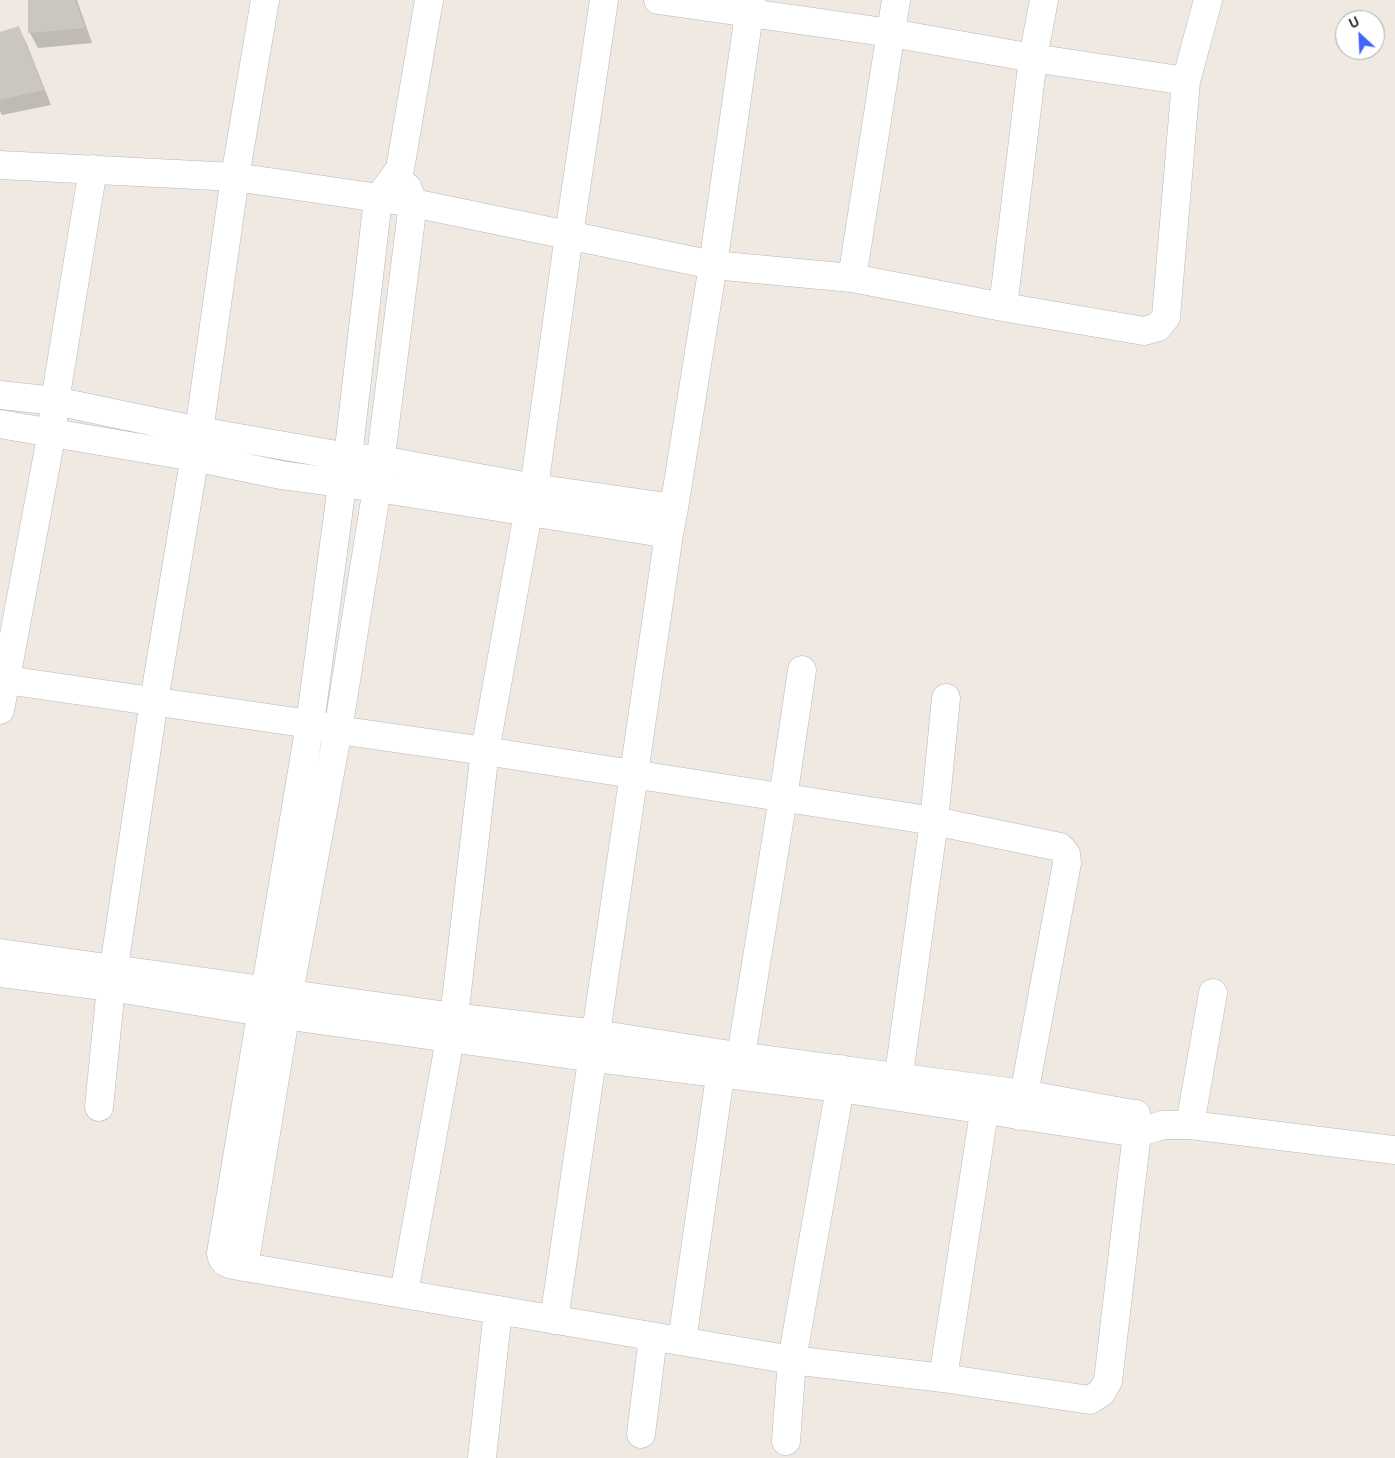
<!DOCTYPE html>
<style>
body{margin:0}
#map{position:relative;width:1395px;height:1458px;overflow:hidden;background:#efe9e1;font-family:Ubuntu,sans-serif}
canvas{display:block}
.north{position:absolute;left:1335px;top:10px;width:50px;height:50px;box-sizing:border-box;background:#fff;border:1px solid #ababab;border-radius:50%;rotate:335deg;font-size:14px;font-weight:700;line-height:20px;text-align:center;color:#2e2e2e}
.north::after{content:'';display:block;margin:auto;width:18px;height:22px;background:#4264fb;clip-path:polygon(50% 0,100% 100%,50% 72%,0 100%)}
</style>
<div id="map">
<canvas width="1395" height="1458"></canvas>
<div class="north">U</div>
</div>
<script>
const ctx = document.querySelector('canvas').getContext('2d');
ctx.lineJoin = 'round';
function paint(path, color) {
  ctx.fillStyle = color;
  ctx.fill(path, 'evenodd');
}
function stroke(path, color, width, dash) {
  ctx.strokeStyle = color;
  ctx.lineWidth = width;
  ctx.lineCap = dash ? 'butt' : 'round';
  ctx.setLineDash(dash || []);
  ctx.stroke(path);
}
paint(new Path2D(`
 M29,0H77L92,43L38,48L30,33Z
 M18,28L26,42L51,105L2,115L0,111V33Z`), '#0003');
paint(new Path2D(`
 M28,0H75L85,28L28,33Z
 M19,26L44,90L0,100V32Z`), '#cbc7bf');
const minor = new Path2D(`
 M429,0L400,169L378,199L348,457L342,485L310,724L221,1253C222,1261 225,1263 233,1265L792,1360L943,1378L1090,1400L1101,1393L1108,1381L1137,1133L1136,1114
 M658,0L891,33L1033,58L1044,0
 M0,165L235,177L413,203L713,265L852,278L1003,307L1144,331L1158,327L1166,317L1186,81L1208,0
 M852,278L896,0
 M1003,307L1033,58L1186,81
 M0,395L55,401L199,431L348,457L381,460L534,488L674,508
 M0,424L194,457L281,475L377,488L669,534
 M0,679L310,724L338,730L485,751L934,821L1060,847L1066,854L1067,863L1020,1116
 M0,710L52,432L55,401L93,169
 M0,953L454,1017L596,1034L724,1054L1023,1094L1133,1114
 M0,973L111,987L261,1012L594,1058L840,1088L1137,1133L1163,1125H1190L1395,1150
 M738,1074L783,798L802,670
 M896,1096L934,821L946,698
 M99,1107L111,987L154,701L199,431L235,177L265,0
 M1190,1125L1213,993
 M244,1267L289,993L338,730L377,488L413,203L407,187
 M404,1293L454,1017L485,751L528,513L534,488L569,235L604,0
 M554,1320L669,534L674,508L713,265L751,0
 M682,1341L723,1055
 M943,1378L987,1093
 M641,1434L653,1337
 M786,1441L792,1360L840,1088L841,1069
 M482,1458L498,1310`);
stroke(minor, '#b4b7c1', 29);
stroke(minor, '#fff', 28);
</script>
